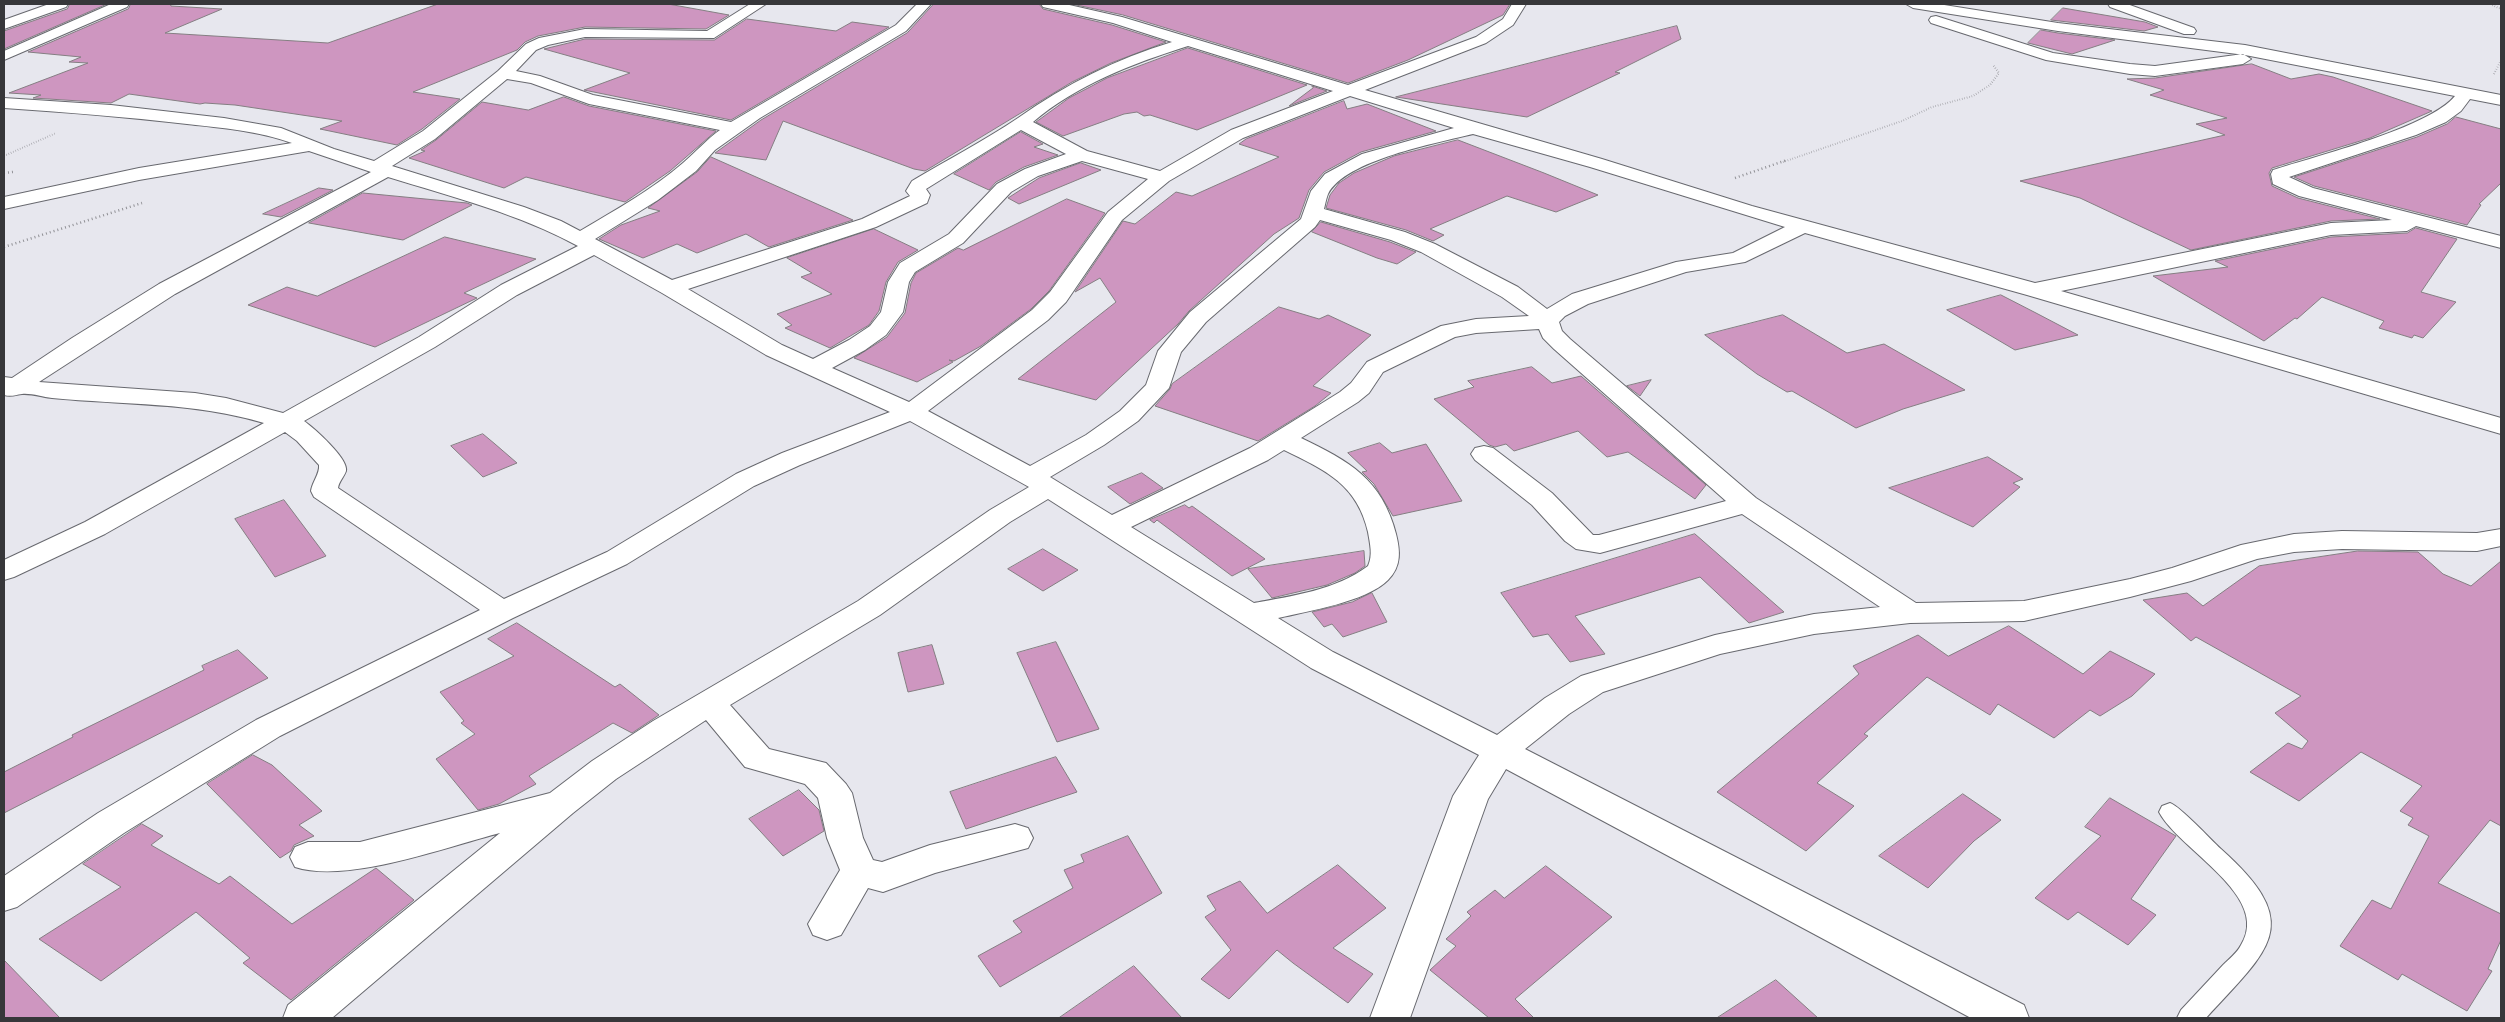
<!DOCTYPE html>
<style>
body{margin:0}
#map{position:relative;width:2505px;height:1022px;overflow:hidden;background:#e7e7ee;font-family:"Roboto Condensed",sans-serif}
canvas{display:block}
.frame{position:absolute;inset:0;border:5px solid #37373a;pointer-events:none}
</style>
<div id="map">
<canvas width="2505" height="1022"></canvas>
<div class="frame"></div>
</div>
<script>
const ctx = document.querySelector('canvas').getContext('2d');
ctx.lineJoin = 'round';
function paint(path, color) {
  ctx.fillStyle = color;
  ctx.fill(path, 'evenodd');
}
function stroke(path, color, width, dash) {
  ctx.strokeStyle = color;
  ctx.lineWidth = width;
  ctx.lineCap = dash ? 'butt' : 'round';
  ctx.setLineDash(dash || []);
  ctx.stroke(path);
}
const building = new Path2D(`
 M70,4H107L4,49V31L67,9Z
 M131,4H170L171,6L222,9L165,33L328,43L438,4H668L729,15L706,29L585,27L538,36L525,42L517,50L413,92L460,99L422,129L397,145L320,129L342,121L235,105L205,103L200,104L129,94L111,103L33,98L41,95L9,93L88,63L69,62L81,57L28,52L128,9Z
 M934,4H1039L1043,9L1112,25L1166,42L1111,63L1072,82L925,171L914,169L783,121L766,160L715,153L761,120L907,33Z
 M1072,4H1510L1503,15L1408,60L1348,83L1123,15Z
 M2063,8L2145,22L2158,27L2144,31L2051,20Z
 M747,19L836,31L852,22L889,27L731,120L584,90L630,73L544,49L585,39L714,40Z
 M1677,26L1681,39L1615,72L1620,73L1527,117L1396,97Z
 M2041,30L2058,33L2115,40L2072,54L2028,43Z
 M1188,48L1307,85L1197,130L1150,115L1144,116L1137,112L1124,114L1063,136L1036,122L1069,98L1107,78Z
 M2252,64L2291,79L2319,74L2333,77L2432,111L2370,138L2272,168L2269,173L2272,186L2298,198L2380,219L2331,221L2191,250L2080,198L2020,181L2225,135L2196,124L2227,118L2150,95L2164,90L2127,79L2155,78Z
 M1312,86L1327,91L1289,106L1313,88Z
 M564,97L589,106L716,131L670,171L625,202L526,177L504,188L409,158L425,151L421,150L436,140L482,102L528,110Z
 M1344,101L1347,109L1367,104L1436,131L1361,152L1324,172L1309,190L1299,218L1274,234L1189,311L1178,324L1096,400L1018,379L1116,302L1100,278L1075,292L1123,221L1135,224L1176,192L1192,196L1279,157L1239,144L1246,139Z
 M2456,117L2501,129V183L2479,204L2481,205L2467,225L2314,186L2294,177L2417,137L2447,124Z
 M1021,132L1043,144L1034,147L1058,155L1024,167L996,182L989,190L954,174Z
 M1458,140L1544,173L1598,195L1556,212L1507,196L1430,229L1444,235L1433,241L1406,230L1326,208L1330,195L1339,183L1354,173L1394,156Z
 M711,157L853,220L769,247L746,234L697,253L677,244L643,258L599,239L621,225L660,211L648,208L697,172Z
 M1081,163L1101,170L1019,204L1008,198L1039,178Z
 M319,188L333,190L281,217L263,214Z
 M363,193L467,203L472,205L403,240L309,223Z
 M1067,199L1105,213L1049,291L1031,309L981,346L954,361L949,360L953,362L917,382L854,358L887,337L905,313L911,283L916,273L958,248L963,250Z
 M1321,222L1390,242L1416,252L1397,264L1377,258L1312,232Z
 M2416,228L2457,239L2421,292L2456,302L2423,338L2414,335L2412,338L2379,328L2384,321L2322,297L2297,319L2295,318L2264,341L2153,276L2228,267L2215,261L2331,237L2407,233Z
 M874,229L918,250L898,262L886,282L879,311L869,325L830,348L785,328L792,325L777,314L832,294L801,277L812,273L787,258Z
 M445,237L536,259L464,293L477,298L375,347L248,305L287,287L317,296Z
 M2001,295L2036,313L2078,335L2015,350L1947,310Z
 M1279,307L1319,319L1328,315L1371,335L1313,386L1331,393L1315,406L1258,441L1155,406L1170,389L1172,384Z
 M1783,315L1847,353L1884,344L1965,390L1903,409L1856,428L1792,391L1787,392L1757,374L1705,335Z
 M1532,367L1552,383L1581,376L1706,485L1695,499L1628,452L1607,457L1578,431L1514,451L1506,444L1495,447L1489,445L1434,399L1474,387L1468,381Z
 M1651,380L1640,396L1627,386Z
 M483,434L495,444L517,463L483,477L451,446Z
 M1380,443L1392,453L1426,444L1462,501L1393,516L1374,484L1362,472L1367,471L1348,453Z
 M1988,457L2023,479L2013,483L2020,487L1973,527L1889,488Z
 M1142,473L1163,488L1130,504L1108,487Z
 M284,500L326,556L275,577L235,519Z
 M1185,505L1189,508L1192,506L1265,559L1232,576L1157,520L1154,523L1150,520Z
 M1695,534L1784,612L1749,623L1700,577L1575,616L1605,654L1570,662L1548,634L1533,637L1501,593Z
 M1043,549L1078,570L1043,591L1008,569Z
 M1364,551L1365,566L1355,573L1327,585L1272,598L1248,569Z
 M2358,551L2418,552L2443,574L2471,586L2501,561V826L2490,820L2438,883L2501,914V940L2488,969L2492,971L2467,1011L2402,974L2398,980L2340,946L2372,900L2391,909L2429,836L2408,825L2413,818L2400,811L2422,786L2361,752L2299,801L2250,772L2288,743L2302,749L2308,741L2275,713L2301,696L2196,637L2191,641L2143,600L2187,593L2203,606L2259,566Z
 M1372,593L1387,622L1343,637L1332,624L1324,627L1312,612L1352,602Z
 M517,623L615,687L620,684L659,715L632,733L613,723L529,776L536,784L499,804L478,810L436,759L475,734L461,723L464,721L440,692L514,656L488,639Z
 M2009,626L2083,674L2110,651L2155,674L2132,696L2100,716L2090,710L2054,738L1998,704L1990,715L1927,677L1864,734L1868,736L1817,783L1854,806L1806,851L1717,792L1859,674L1853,666L1918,635L1948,656Z
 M1056,642L1099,729L1057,742L1017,653Z
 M932,645L944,684L908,692L898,653Z
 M238,650L268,678L4,813V772L73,737L72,735L204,670L202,666Z
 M253,755L272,765L322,811L299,825L314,836L294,845L291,851L280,858L207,784Z
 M1056,757L1077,792L966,829L950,792Z
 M799,790L819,810L824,831L783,856L749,819Z
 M1963,794L2001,820L1974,841L1928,888L1879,856Z
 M2110,798L2176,836L2131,899L2156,915L2128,945L2078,912L2068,920L2035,898L2101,836L2085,827Z
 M142,824L163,836L151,845L219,884L230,876L292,924L376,868L414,900L291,1000L243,963L250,958L196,912L101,981L39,939L121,887L83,864Z
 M1128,836L1162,893L1000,987L978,956L1022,932L1013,921L1073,888L1064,870L1084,862L1081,855Z
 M1338,865L1386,908L1333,948L1373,974L1348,1003L1293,963L1277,950L1229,999L1201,979L1231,950L1205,917L1216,910L1207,896L1240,881L1267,913Z
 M1546,866L1612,917L1515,999L1534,1018H1489L1430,970L1456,946L1446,939L1471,916L1467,912L1495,890L1504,898Z
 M4,960L60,1018H4Z
 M1134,966L1182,1018H1059Z
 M1776,980L1818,1018H1717Z`);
paint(building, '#ce96c0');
stroke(building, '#847e82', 1);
const lane = new Path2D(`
 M2170,803C2181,807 2210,839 2221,849C2306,925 2270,948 2206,1018H2177L2181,1010C2195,995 2209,980 2223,965C2229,959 2237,953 2241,945C2272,896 2179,850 2159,812L2162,806Z`);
const street = new Path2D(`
 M49,4H68L66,7L4,29V20Z
 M111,4H129L127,7L4,60V51Z
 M750,4H766L714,38L585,37L548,45L536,50L516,71L540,76L593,95L731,122L896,25L917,4H931L906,31L760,118L715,150L696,171L658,200L595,239L672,280L862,219L910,196L906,191L912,181C947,160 984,141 1018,118C1066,84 1116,59 1172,42L1113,23L1043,7L1041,4H1065L1122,17L1348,85L1476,37L1503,19L1512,4H1526L1513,25L1486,43L1365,90L1602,159L1752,206L2035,283L2331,223L2392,220L2299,196L2273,184L2271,174L2273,170C2316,156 2429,128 2455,96L2245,55L2058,31L1913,8L1906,4H1938L2058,23L2245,45L2501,95V105L2470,99L2461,111L2446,122L2416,135L2289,177L2313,188L2501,236V248L2416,226L2407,231L2331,235L2061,291L2501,418V434L2027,295L1805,233L1745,262L1686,272L1588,304L1565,316L1559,322L1562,331L1570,339L1756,498L1916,603L2024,601L2130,579L2172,568L2241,545L2294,534L2342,531L2477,533L2501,529V546L2477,551L2342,549L2294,552L2257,559L2191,581L2130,597L2024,621L1910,623L1814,634L1720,654L1603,692L1569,714L1525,749L2024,1005L2029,1018H1971L1506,769L1488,799L1410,1018H1370L1453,796L1479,755L1311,668L1048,499L1010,522L880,615L730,705L769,749L826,763L846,784L852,793L863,838L873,860L882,862L930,845L1015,824L1028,828L1033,838L1028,848L935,873L883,892L868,888L841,935L827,940L813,935L808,924L840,870L827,838L818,798L805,784L745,767L706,720L616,779L573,813L332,1018H283L288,1005L500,833C446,847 347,884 295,867L290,857L295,847L308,842H360L550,793L592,761L653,721L858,601L990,510L1029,487L910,421L800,465L754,486L627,564L513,618L280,736L124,833L17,907L4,911V876L98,813L256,720L480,610L314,497L311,491C312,482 320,474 319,465L297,441L285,432L105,534L14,577L4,580V560L85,522L264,423C194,402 124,405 52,398C43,397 31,393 22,394C15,395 11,397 4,395V377L12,378L72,338L159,284L371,172L309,151L139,180L4,209V197L139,168L292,143C259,131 222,128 187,124C126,117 65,112 4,108V98L111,105L224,118L281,128L334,149L374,161L423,131L498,71L526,44L539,38L585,29L707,31ZM1188,46L1333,91L1231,130L1160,171L1087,151L1033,122C1076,85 1134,63 1188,46ZM507,79L531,83L589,104L720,130C706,140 696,152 683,163C652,190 615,210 580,231L561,221L524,207L392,166L435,139ZM1350,96L1454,128L1362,154L1325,174L1311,191L1301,219L1190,312L1158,351L1146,385L1120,411L1086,435L1030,466L928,411L1048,320L1066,302L1122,220L1169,181L1243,138ZM1021,130L1066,154L1025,169L997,184L949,234L900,263L888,282L881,312L870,326L849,340L813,359L782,345L688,289L876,227L927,203L930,195L926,189ZM1473,134L1590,167L1785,227L1733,253L1676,262L1572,294L1547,309L1518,287L1435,244L1405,232L1324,209C1325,205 1326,199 1328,194C1345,160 1437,143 1473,134ZM1082,161L1148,179L1108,212L1050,292L1032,310L909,402L832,368L865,350L886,335L903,312L909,282L915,272L963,243L1011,192L1038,176ZM388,177C453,197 519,214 578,246L501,285L419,337L283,413L226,398L195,393L39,382L175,294ZM1320,220L1391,240L1421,252L1502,297L1529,316L1476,319L1441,326L1367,362L1351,383L1340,392L1250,448L1112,515L1050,477L1104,445L1138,421L1169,388L1181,352L1206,322L1315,227ZM594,255L662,293L766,355L890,412L782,453L736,474L607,552L504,599L338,488C339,481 344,477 346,471C349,459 314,428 304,421L435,347L517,295ZM1539,329L1543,338L1554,349L1726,501L1599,535H1593L1552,493L1493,448L1484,446L1475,448L1471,454L1475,460L1532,505L1565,541L1576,549L1600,553L1742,514L1880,607L1814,614L1715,635L1581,676L1545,698L1497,735L1333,652L1278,618C1308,611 1366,602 1388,580C1402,566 1400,550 1396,534C1382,479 1349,461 1301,438L1358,402L1369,393L1383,372L1455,337L1476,333ZM1284,450C1325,470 1357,484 1368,532C1370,544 1373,555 1368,566C1336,590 1292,596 1254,603L1131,527L1268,460Z
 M2108,4H2127L2194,28L2196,31L2194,34H2184L2110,7Z
 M1936,16L2053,53L2130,64L2155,66L2243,54L2251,59L2243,64L2155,76L2130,74L2046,60L1931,23L1929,20L1931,17Z`);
stroke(lane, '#68696f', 2);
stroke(street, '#68696f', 2);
stroke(new Path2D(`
 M2490,4L2501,9
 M2494,74L2501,60
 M4,156L56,133
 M1783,162L1902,121L1932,107L1973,96L1990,85L1999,73L1993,65`), '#919196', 2, [0.5, 2]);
stroke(new Path2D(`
 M4,173L13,172
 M1735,178L1787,160
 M4,247L142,203`), '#919196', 2.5, [1, 3]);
paint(lane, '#fff');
paint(street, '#fff');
</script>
